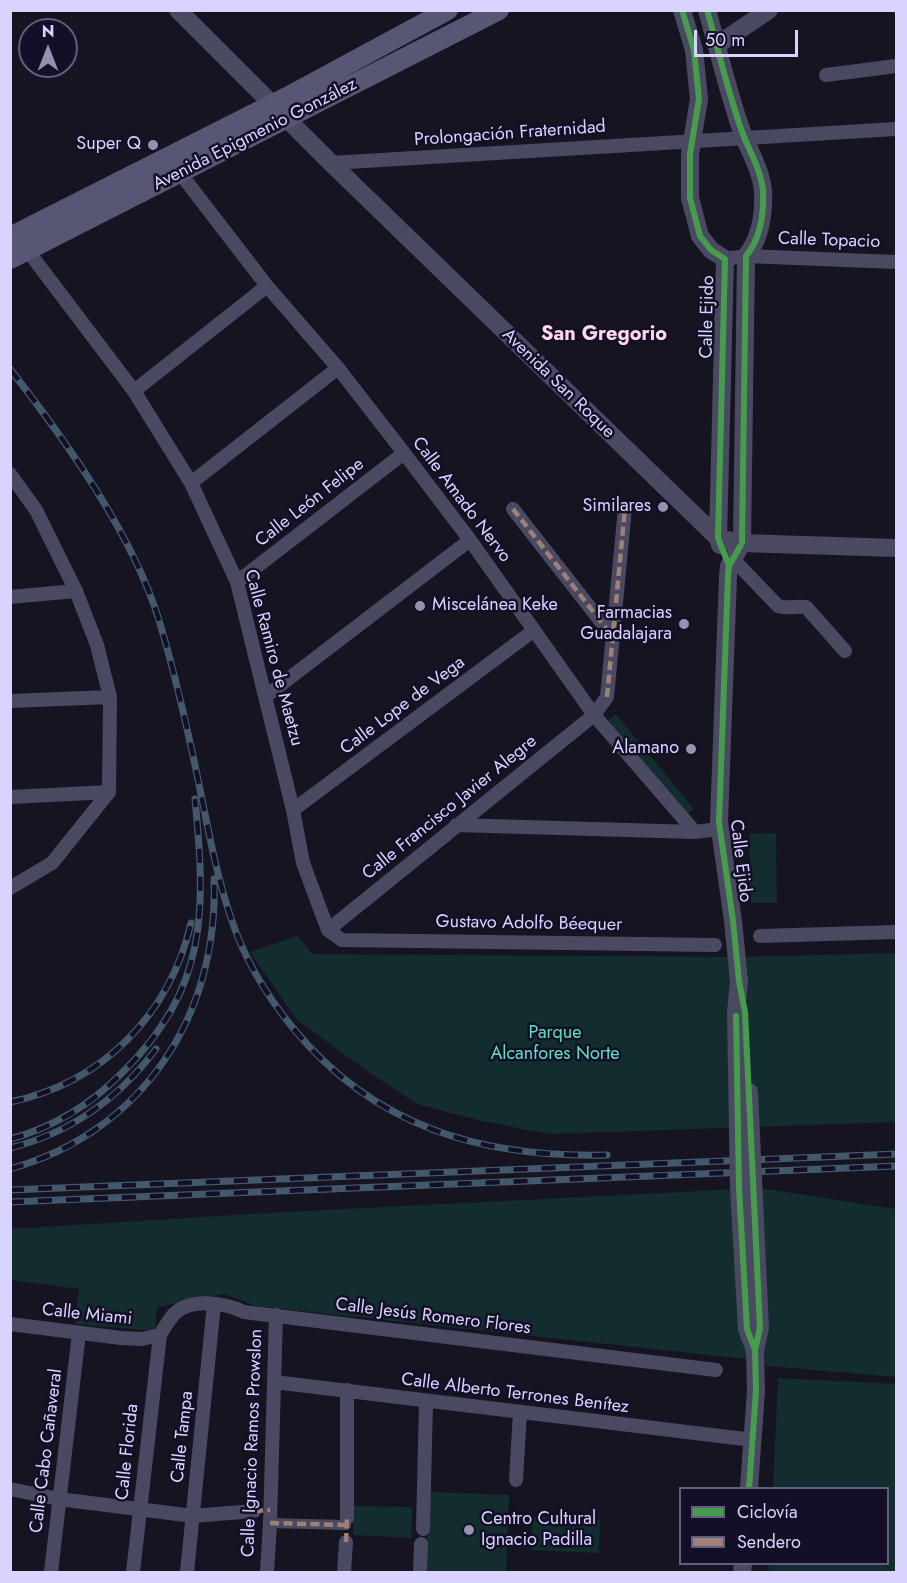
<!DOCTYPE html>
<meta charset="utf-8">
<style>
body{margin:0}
#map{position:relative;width:907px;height:1583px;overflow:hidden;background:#161421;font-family:Jost,sans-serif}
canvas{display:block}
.frame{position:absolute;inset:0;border:12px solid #d9d4ff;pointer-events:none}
.legend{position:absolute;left:679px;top:1487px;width:210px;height:78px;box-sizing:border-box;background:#130f26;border:2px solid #625e7d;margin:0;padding:8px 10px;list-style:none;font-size:18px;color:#d9d4ff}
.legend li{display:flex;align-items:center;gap:12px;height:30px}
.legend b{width:30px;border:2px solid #625e7d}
.north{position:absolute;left:18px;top:18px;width:60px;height:60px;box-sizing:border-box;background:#130f26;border:2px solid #625e7d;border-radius:50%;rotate:0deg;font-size:16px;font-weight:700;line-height:24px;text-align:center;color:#d9d4ff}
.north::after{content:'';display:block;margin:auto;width:21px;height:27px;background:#9591b1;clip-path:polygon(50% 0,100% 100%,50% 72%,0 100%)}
.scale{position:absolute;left:694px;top:30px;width:104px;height:27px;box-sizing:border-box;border:3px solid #d9d4ff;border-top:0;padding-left:8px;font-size:18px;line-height:21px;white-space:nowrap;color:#d9d4ff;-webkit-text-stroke:4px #130f26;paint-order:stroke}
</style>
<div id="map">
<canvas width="907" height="1583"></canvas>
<div class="frame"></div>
<ul class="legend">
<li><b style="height:8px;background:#469c4c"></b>Ciclovía</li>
<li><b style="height:8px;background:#9e8076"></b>Sendero</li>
</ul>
<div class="north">N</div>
<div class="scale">50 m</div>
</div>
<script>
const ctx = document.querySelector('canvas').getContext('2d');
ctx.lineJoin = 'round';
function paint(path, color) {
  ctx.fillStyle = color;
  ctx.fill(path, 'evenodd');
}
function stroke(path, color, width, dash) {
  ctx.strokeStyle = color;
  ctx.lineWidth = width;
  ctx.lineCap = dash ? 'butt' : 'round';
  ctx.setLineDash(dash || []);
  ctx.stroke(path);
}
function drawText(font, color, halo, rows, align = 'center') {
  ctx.font = font + ' Jost,sans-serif';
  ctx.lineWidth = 5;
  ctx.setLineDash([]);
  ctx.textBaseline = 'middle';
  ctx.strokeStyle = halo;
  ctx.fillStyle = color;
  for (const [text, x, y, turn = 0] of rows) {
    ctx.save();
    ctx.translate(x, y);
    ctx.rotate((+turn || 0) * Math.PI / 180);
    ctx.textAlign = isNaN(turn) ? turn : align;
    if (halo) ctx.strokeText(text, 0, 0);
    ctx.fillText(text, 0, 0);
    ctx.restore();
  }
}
paint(new Path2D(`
 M616,714L694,809L685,817L606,722Z
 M776,833L777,903H751L749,834Z
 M298,936L312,954L737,957L896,953V1122L549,1134L482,1121L417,1104L367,1071L296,1019L250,952Z
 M759,1188L896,1209V1377L768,1366L755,1360L256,1306L224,1294L157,1307L155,1331L75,1324L79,1289L11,1280V1229L266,1213Z
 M778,1378L896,1384V1572H769V1564H888V1488H773Z
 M429,1492L509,1495L506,1572L425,1571Z
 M354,1506L412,1507L411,1538L353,1535Z
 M532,1517L600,1519L599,1553L531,1550Z`), '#132c2d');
stroke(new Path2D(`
 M270,1523L346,1525`), '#4a4962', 10);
stroke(new Path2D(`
 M826,75L896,66
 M331,163L896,129
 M180,173L267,286L338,368L404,453L470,540L594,715L695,832
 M28,251L134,391L191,483L237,582L293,810L303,863L328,930L342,940L715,945
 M725,259L746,256L896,262
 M134,391L267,286
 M10,474L36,510L76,591L97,645L110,697L109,792L52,863L10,888
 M191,483L338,368
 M513,509L613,637
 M733,559L778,606C788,609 796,606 806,607L845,651
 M237,582L404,453
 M10,597L76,591
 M266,696L470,540
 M10,701L110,697
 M10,797L109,792
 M293,810L533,631
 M456,825L695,832L719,829
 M328,930L594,715L607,697L625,508
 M760,936L896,932
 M10,1324L121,1338L142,1339L160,1335
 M274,1382L753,1440
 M516,1480L520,1413
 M10,1489L59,1499L193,1516L254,1511
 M347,1518V1390
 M423,1529L426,1402
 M51,1572L79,1333
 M133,1572L160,1335C164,1328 169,1320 174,1314C191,1297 225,1303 244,1312L716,1370
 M187,1572L214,1304
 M267,1572L270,1523L276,1315
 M344,1572L346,1542
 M420,1572L421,1544`), '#4a4962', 14);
stroke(new Path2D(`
 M178,10L331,163L718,538L742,543L896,548
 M682,10L694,50L699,99L690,154V198L700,236L711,250L725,259L718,538L720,545
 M707,10C718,49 727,88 740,126C747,148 761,168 763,191C764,215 761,238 746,256L742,543L729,566L728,576L719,822L733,921L739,981
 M717,45L769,10
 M749,1488L756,1391L755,1350
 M742,1572L743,1564`), '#4a4962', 18);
stroke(new Path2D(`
 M10,237L287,97L448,10
 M10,259L499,10`), '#575674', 20);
const rail = new Path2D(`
 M10,369C66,441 132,533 159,620C176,677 189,735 201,794C209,834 217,876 230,915C243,956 265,994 293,1028C374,1127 482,1158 607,1155
 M10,1102C103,1083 170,1014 191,923
 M10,1139C55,1127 90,1105 122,1073C208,988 206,912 195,799
 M10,1148C71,1133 119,1098 156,1049
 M10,1169C143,1132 219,1015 214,879
 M10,1190L896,1154
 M10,1202L896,1166`);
stroke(rail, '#43596b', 7);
stroke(rail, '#130f26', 4.5, [14]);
stroke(new Path2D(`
 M739,981L736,1013L739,1188L747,1329L755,1350
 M749,1092L760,1328L755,1350`), '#4a4962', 18);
stroke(new Path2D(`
 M513,509L613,637
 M607,697L625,508
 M254,1511L270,1510
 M270,1523L346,1525
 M346,1542L347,1518`), '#9e8076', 4.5, [9, 4.5]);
stroke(new Path2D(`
 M682,10L694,50L699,99L690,154V198L700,236L711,250L725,259L718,538L729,566
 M707,10C718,49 727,88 740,126C747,148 761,168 763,191C764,215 761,238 746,256L742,543L729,566L728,576L719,822L733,921L739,981L745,1012L760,1328L755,1350L756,1391L749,1488
 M736,1016L739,1188L747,1329L755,1350`), '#469c4c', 6);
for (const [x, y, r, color] of [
 [153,145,6,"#9591b1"],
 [663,507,6,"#9591b1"],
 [420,606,6,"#9591b1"],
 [684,624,6,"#9591b1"],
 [691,749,6,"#9591b1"],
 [469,1530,6,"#9591b1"]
]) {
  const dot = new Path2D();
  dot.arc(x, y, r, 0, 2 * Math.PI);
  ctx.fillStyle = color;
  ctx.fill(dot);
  stroke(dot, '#130f26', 2);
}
drawText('18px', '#d9d4ff', '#130f26', [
 ["Prolongación Fraternidad",510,134,-4],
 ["Avenida Epigmenio González",255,135,-27],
 ["Calle Topacio",829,241,2],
 ["Calle Ejido",708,317,-89],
 ["Avenida San Roque",558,384,44],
 ["Calle Amado Nervo",461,500,53],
 ["Calle León Felipe",310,503,-38],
 ["Calle Ramiro de Maetzu",273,658,75],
 ["Calle Lope de Vega",403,706,-37],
 ["Calle Francisco Javier Alegre",450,808,-39],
 ["Calle Ejido",740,861,83],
 ["Gustavo Adolfo Béequer",529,924,1],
 ["Calle Miami",87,1315,6],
 ["Calle Jesús Romero Flores",433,1317,7],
 ["Calle Alberto Terrones Benítez",515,1394,7],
 ["Calle Tampa",183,1437,-84],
 ["Calle Ignacio Ramos Prowslon",253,1443,-88],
 ["Calle Cabo Cañaveral",47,1451,-83],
 ["Calle Florida",128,1452,-84]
]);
drawText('18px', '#d9d4ff', '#130f26', [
 ["Super Q",141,145],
 ["Similares",651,507],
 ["Miscelánea Keke",432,606,"left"],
 ["Farmacias",672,614],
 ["Guadalajara",672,635],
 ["Alamano",679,749],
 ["Centro Cultural",481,1520,"left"],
 ["Ignacio Padilla",481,1541,"left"]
], 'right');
drawText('18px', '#5fe0c0', '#130f26', [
 ["Parque",555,1034],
 ["Alcanfores Norte",555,1055]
]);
drawText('bold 20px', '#ffd6f0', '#130f26', [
 ["San Gregorio",604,335]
]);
</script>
